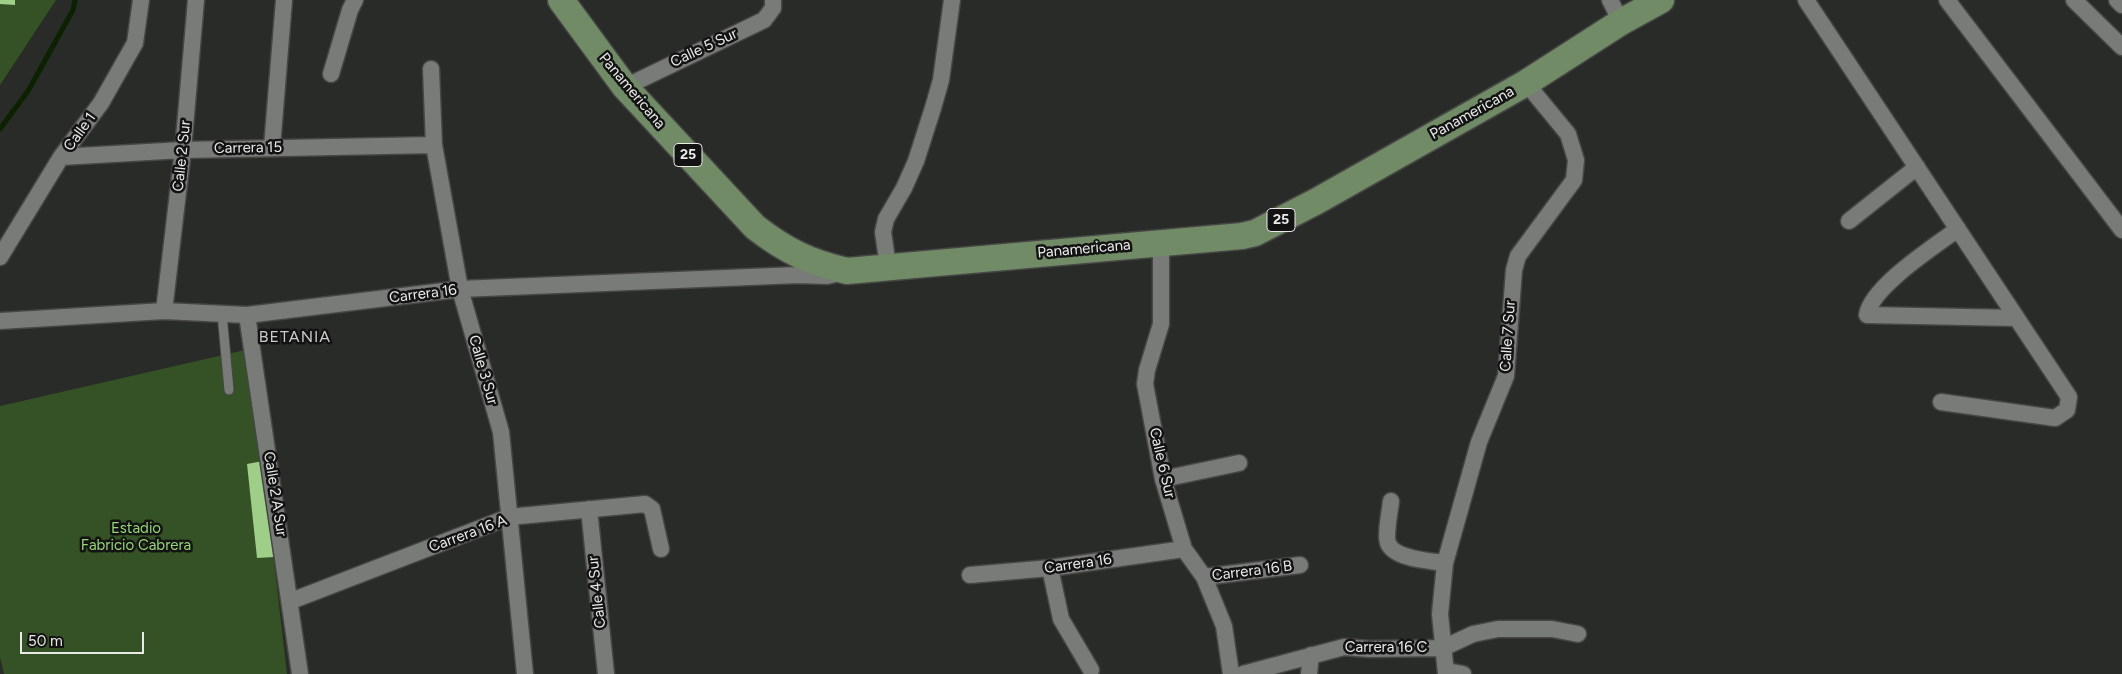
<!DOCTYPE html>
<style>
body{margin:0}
#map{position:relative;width:2122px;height:674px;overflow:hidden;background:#292b28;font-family:Figtree,sans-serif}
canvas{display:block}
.scale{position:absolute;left:20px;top:632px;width:124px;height:22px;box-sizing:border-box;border:2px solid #e9eae8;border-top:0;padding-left:6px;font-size:15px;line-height:18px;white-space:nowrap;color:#e9eae8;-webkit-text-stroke:4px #121312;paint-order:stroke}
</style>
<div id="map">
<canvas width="2122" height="674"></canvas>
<div class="scale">50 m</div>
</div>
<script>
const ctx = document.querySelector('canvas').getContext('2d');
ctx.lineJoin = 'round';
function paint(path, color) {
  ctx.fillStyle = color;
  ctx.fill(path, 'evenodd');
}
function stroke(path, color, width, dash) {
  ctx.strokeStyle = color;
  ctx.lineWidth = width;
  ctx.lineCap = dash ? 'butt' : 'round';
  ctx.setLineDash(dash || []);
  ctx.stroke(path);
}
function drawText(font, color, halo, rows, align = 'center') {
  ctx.font = font + ' Figtree,sans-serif';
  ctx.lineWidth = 5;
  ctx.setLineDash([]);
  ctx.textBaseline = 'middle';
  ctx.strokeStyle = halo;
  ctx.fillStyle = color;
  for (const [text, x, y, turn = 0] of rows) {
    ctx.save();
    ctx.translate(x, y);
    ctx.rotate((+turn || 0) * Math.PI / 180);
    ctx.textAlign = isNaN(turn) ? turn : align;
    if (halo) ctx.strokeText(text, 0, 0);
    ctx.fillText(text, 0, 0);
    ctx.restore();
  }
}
paint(new Path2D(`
 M0,0H56L0,85Z
 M245,350L250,355L287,674H4L0,657V406Z`), '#345225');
stroke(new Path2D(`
 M0,129L28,91L73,10L75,0`), '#0b2100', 5);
paint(new Path2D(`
 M0,0H15V5L0,4Z
 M263,461L274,557L257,558L247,464Z`), '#9ece87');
const lane = new Path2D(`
 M222,314L229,390`);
const street = new Path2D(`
 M1610,0L1621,22
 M1806,0L2069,397L2067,410L2055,418L1941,402
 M1947,0L2122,230
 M2074,0L2122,47
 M2117,0L2122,5
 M431,69L434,145L460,289L501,432L525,674
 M331,74L350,10L355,0
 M625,87L764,20L773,8V0
 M272,147L284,0
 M61,157L183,150L434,145
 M1849,221L1917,167
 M1958,229C1935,246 1871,287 1867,315L2016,318
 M1161,242V324L1147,370L1145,384L1163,479L1184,549L1204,577L1224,626L1231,674
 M0,257L61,157L101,103L135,43L141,0
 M888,266L883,232L886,219L904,188L916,161L933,108L941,80L952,0
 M164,311L183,150L196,0
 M247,315L300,674
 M0,321L164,311L247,315L460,289L798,275L827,276L835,274
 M1163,479L1239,463
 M1391,501C1390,511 1385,535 1388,543C1394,559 1430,561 1445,563
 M589,509L606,674
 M1050,568L1061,619L1091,670
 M970,575L1050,568L1184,549
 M1204,577L1300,565
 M291,601L509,517L645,504L652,509L661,549
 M1447,671L1463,674
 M1243,674L1344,647L1369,649L1443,648L1473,634L1498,629H1552L1578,634
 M1309,674L1311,655
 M1446,674L1440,614L1445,563L1479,442L1506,376L1514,270L1518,256L1574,180L1576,160L1568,134L1526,83`);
const primary = new Path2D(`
 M561,0L625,87L755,227C786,251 809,262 847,271L1242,236L1255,233L1317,201L1526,83L1621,22L1661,0`);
stroke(lane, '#464745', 11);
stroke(street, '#464745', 19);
stroke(primary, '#464745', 29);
stroke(lane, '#787b78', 9);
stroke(street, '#787b78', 16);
stroke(primary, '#718b66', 26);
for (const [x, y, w] of [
 [688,155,28],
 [1281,220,28]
]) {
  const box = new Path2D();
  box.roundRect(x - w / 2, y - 11.5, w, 23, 4);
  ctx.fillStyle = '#121312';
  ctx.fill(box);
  stroke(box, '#e9eae8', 1);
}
drawText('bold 14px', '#e9eae8', null, [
 ["25",688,155],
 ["25",1281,220]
]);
drawText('15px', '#e9eae8', '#121312', [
 ["Calle 5 Sur",704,48,-25],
 ["Panamericana",632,91,50],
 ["Panamericana",1472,113,-29],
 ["Calle 1",80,132,-54],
 ["Carrera 15",248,148,-1],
 ["Calle 2 Sur",182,156,-84],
 ["Panamericana",1084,249,-5],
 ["Carrera 16",423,294,-7],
 ["Calle 7 Sur",1508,336,-86],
 ["Calle 3 Sur",483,370,74],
 ["Calle 6 Sur",1162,463,77],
 ["Calle 2 A Sur",275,494,81],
 ["Carrera 16 A",468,534,-20],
 ["Carrera 16",1078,564,-8],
 ["Carrera 16 B",1252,571,-7],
 ["Calle 4 Sur",597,592,-96],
 ["Carrera 16 C",1386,648]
]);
drawText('15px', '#96d477', '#121312', [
 ["Estadio",136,529],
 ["Fabricio Cabrera",136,546]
]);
ctx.letterSpacing = '1px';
drawText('16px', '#c8cbc7', '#121312', [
 ["BETANIA",295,337]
]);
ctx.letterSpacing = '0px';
</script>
